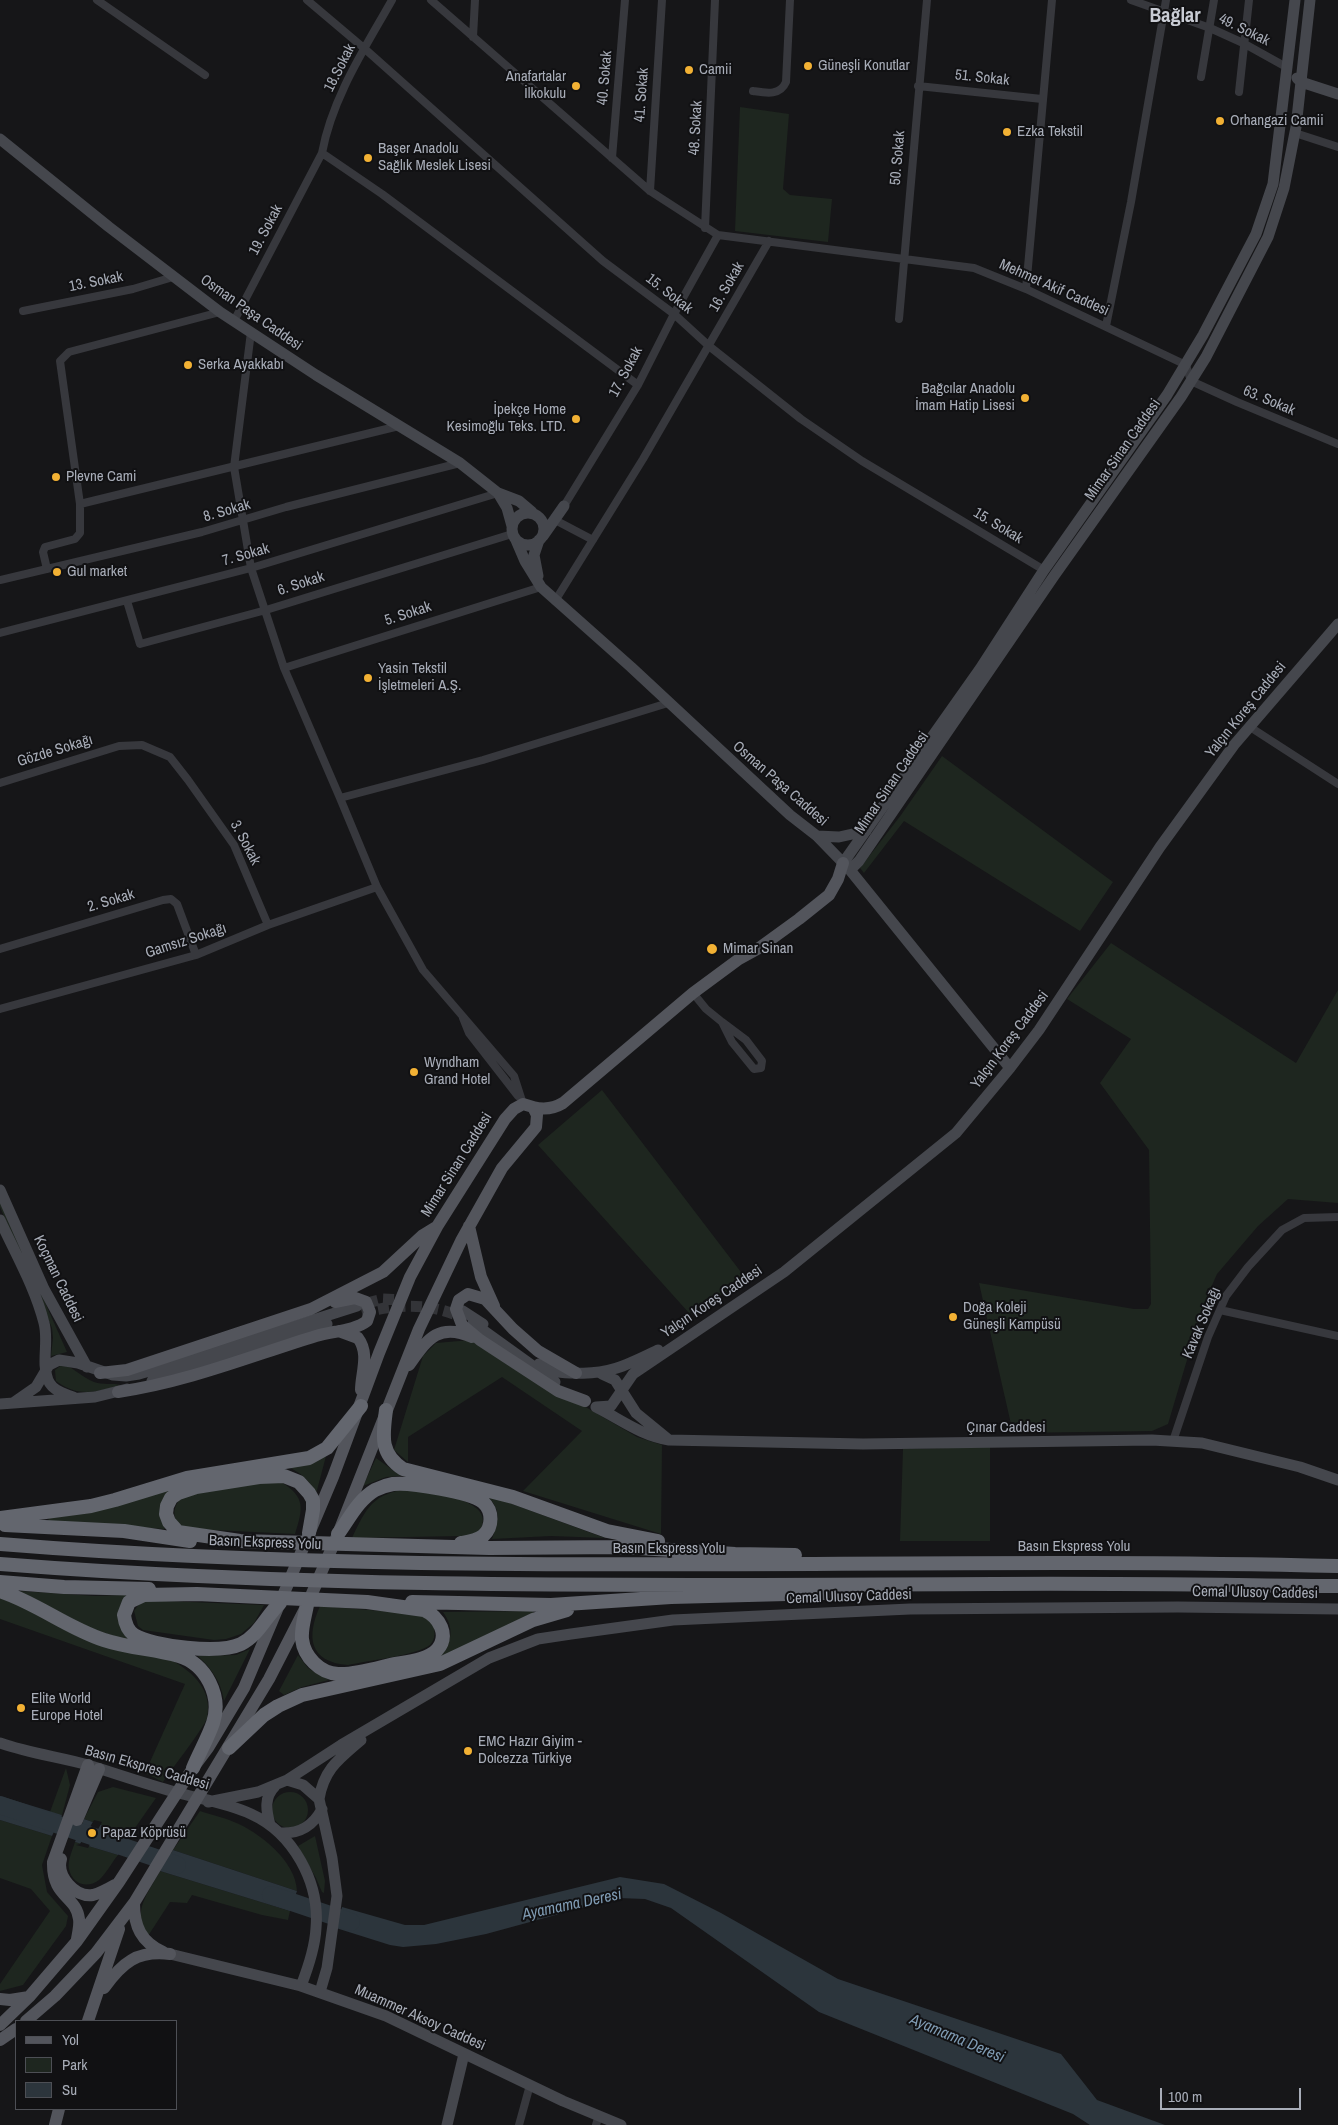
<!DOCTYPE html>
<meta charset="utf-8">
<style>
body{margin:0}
#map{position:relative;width:1338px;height:2125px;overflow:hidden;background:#161618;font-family:"Archivo Narrow",sans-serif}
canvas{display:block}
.legend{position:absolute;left:15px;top:2020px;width:162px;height:90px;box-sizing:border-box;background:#111113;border:1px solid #4d4f55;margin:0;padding:6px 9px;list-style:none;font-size:15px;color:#a8adb8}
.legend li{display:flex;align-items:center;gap:10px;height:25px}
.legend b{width:25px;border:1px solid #4d4f55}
.scale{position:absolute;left:1160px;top:2088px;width:141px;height:22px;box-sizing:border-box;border:2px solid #a8adb8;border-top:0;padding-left:6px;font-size:15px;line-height:18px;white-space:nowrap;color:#a8adb8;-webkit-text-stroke:4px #111113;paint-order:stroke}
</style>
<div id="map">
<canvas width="1338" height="2125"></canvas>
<ul class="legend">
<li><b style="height:6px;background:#53555c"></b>Yol</li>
<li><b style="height:14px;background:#1e261f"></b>Park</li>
<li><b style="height:14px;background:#2c353c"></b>Su</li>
</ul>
<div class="scale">100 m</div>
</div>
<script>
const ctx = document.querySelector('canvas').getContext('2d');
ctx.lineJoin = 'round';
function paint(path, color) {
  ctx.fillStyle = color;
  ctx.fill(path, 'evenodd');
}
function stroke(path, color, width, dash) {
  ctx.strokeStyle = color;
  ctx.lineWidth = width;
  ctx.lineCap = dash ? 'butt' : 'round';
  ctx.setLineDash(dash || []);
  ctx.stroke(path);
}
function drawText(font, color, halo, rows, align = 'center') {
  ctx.font = font + ' "Archivo Narrow",sans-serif';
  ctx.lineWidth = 4;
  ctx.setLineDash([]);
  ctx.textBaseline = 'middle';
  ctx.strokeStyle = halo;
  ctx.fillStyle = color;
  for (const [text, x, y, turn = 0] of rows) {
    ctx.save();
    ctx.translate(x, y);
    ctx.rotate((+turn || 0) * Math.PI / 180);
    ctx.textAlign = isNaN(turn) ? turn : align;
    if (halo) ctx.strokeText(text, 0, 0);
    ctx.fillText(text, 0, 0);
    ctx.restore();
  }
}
paint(new Path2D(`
 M740,107L789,114L783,189L790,195L832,199L828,242L735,231Z
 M942,756L1113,882L1080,931L904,821L864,873L860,868L901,815Z
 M1111,943L1296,1063L1338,990V1203L1288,1199L1258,1226L1217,1274L1203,1306L1168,1424L1152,1431L1013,1433L979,1283L1134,1309H1148L1151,1304L1149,1150L1100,1083L1131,1039L1067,999Z
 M602,1090L747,1280L689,1313L538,1145Z
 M0,1201L67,1352L51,1356L53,1338L52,1328L0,1207Z
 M471,1340L637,1437L662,1445L661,1534L523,1491L582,1431L502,1377L408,1437V1462L394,1450L423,1356L436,1343Z
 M63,1364C74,1368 82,1377 94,1382C103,1385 113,1383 121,1385C96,1392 79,1398 56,1381L55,1370Z
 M990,1447V1541H900L903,1449Z
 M326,1456L316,1494C309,1480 303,1474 288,1467Z
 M376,1458L401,1476L386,1477L363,1486Z
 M281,1482C306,1497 303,1509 295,1534L193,1529C186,1528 178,1526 175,1518C173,1510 176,1502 183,1497C197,1487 261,1483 281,1482Z
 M172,1488C163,1498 159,1517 165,1529L48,1521L49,1518Z
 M409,1489C426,1492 492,1498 482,1526C479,1534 469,1535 462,1536L352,1538C366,1508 373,1493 409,1489Z
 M485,1494L605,1538L551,1536L492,1539C499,1520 502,1509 485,1494Z
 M20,1591L95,1596L126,1595C115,1612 117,1627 130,1641L86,1627L20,1593Z
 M0,1598L173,1661C194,1673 213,1691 207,1718C204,1728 171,1770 163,1782L145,1773L185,1684L0,1619Z
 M142,1600L264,1605L254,1623L241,1634L226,1639L214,1640L143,1630L138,1626L134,1611Z
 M320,1606L419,1614L433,1623C435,1630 436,1639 430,1645C418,1655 366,1661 348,1665C309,1662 306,1637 320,1606Z
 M533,1611L534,1615L439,1658C452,1643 455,1629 443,1612Z
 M250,1649L224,1701C221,1682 212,1669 198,1656L236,1655Z
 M298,1655L308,1668L329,1680L302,1687L284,1695L279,1691Z
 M66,1768L70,1785L62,1815L50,1812Z
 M113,1787L156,1798L130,1835L84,1819L98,1792Z
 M272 1810a18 18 0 1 1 36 0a18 18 0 1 1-36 0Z
 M200,1811C212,1815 223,1817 234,1822C259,1832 296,1861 297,1891L173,1850Z
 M0,1820L52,1836L42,1865L47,1892L68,1916L66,1926L23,1985L0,1991V1984L50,1911L31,1889L0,1878Z
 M315,1836L325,1881L324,1893L322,1892L316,1878L298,1846Z
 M75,1842L118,1855C112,1862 106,1874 99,1880C87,1889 72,1884 69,1869C67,1861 73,1849 75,1842Z
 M160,1871L290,1911L288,1920L262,1915L192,1895L187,1903L170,1902L148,1936C131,1911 148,1894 160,1871Z`), '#1e261f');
paint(new Path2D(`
 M0,1796L62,1815L52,1836L0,1820Z
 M84,1819L130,1835L118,1855L75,1842Z
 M173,1850L297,1891L290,1911L160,1871Z
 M620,1877L664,1884L721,1913L838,1979L1061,2054L1097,2100L1165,2125H1090L1073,2114L819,2012L671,1908L645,1899L618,1898L486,1934L436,1944L403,1947L390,1945L336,1928L342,1907L405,1925H424Z`), '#2c353c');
paint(new Path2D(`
 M94,1820L102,1822L88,1848L76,1845L80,1844Z`), '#161618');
stroke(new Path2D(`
 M0,1805L177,1865
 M271,1895L351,1922`), '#2c353c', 18);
stroke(new Path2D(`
 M367,1303L383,1299L403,1300
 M362,1313C395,1304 433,1302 464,1319`), '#333438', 11, [11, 5.5]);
stroke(new Path2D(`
 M97,0L205,75
 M307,0L365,49L603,261L674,314L709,346L801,419L862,461L1044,570
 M431,0L650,191L718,235L974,268L1026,289L1186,365L1191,381L1237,402L1338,444
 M1131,0L1210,28L1243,43L1288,68
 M473,37L475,0
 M1201,77L1214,0
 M918,86L1042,99
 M753,91C766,93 780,96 786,82L790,0
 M1239,92L1249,0
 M1295,133L1338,147
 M322,153L382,194L638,385
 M612,158L625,0
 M650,191L662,0
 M705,228L715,0
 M1026,289L1052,0
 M23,311L133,289L173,277
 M220,312L69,352L60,361L80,504L399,426
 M899,319L927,0
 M234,321L322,153C332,98 365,48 392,0
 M1106,326L1131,202L1166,0
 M251,332L234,467L251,568L284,668L340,798L483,760L668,703
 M564,506L638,385L674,314L718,235
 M555,520L593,540
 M47,569L43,552L45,547L75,539L80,533V504
 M0,580L202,532L286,507L460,463
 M127,601L140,644L266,610L512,534
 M555,601L643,459L769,241
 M0,633L251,568L498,493
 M284,668L541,587
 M1250,727L1338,784
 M0,783L119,746L142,745L170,757L188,780L234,845L268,925
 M340,798L377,887L423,970L514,1076L523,1104
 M0,949L163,900L171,899L177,904L196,955
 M693,993L706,1009L722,1022L732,1042L754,1069L761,1068L762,1061L746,1040L722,1022
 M0,1009L196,955L268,925L377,887
 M463,1018L469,1033L518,1096
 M1220,1310L1338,1336
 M1173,1441L1208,1337L1226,1296L1248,1267L1282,1230L1304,1218L1338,1217
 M519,2125L530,2085
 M596,2125L599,2115`), '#37383d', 8);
stroke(new Path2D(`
 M1297,78L1301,82L1338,94
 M0,139L109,227L220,312L316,375L460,463L498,493L519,501L532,512
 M498,493L507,508L512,526
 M512 529a16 16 0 1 1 32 0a16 16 0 1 1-32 0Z
 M543,536L564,506
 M516,540L525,561L541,587L631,667L790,815L817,836L850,870L1010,1068
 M538,576L534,555L539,540
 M817,836L839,837L866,831
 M843,863L980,669L1044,570L1167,395L1203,335L1256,234L1273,184L1295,0
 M850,870L859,861L1054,576L1181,397L1206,357L1268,237L1284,188L1296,127L1310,0
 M0,1190L44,1289L87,1367
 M0,1220C15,1253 35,1287 44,1323C49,1341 41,1363 48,1380C52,1390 64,1394 73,1397
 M463,1311L483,1324
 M473,1323L555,1382
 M539,1364C551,1372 562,1373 576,1373C609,1375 629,1364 658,1350
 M602,1374L615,1380L636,1413L669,1440
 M152,1381L327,1324
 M13,1403L36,1387L49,1365L59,1360L78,1363L113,1375L126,1376L139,1374L191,1359L357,1306
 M0,1404L95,1397L127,1389
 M596,1407L611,1406L633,1374L784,1272L956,1133L1010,1068L1039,1030L1160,847L1234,745L1338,624
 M596,1407C622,1420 640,1435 669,1440L863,1444L1152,1440L1202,1443L1300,1467L1338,1480
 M0,1743C28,1753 59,1757 88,1765C117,1774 146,1784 175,1792C200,1799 227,1803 251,1814C293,1833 320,1882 316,1928C315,1948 308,1968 301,1986
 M287,1780L303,1785L319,1799L332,1858L337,1896L327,1968L320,1992
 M319,1799C324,1769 339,1759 361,1740
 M208,1802L258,1792L287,1780L341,1745L489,1658L538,1639L571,1634L673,1620L910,1609L1178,1607L1338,1609
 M270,1825C266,1810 264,1797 275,1786
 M280,1833C300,1834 313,1826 322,1809
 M170,1954L301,1986L386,2016L563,2101L621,2125
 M447,2125L464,2054`), '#45474d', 11);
stroke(new Path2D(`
 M533,1107C544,1110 553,1109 563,1103L693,993L739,959L759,948L799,919L829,895L838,879L843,863
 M469,1226L481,1277L494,1306
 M339,1331L358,1338C370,1354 361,1373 361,1390
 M409,1365C427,1340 438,1322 472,1337
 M100,1373L127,1370L311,1309L383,1272L423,1235L436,1227
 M576,1373L538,1351L513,1329L485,1299L468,1294L459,1300L456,1309L462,1325L480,1340L558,1391L585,1401
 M118,1392C187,1382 251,1356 316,1336C332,1331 354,1331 367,1321L370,1312L366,1302L355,1298L335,1302
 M77,1820L99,1769
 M61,1859C56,1876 75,1898 93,1895C101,1893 108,1889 115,1885
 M134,1903C134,1926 141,1942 163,1952
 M77,1939C78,1933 80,1925 79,1919C76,1895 52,1898 53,1862L88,1765
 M104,1988C122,1963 137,1950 170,1954
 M0,1999L10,2000L29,1997
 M88,2021L119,1929
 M0,2025L29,1997L77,1941L119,1882L193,1768L208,1748L244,1688L333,1477L379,1353L410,1277L438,1225L505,1119L514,1109L523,1104L533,1107L537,1115L536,1127L502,1168L461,1241L419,1329L338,1534L307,1605L269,1679L134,1903L96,1953L55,1996L26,2021
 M0,2040L16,2029
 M55,2125L59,2109`), '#53555c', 12);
stroke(new Path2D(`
 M386,1410C383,1435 379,1453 403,1469L513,1497L607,1531L658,1541
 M0,1518L91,1506L115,1500L187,1478L309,1458L327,1448L361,1406
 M5,1525L124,1531L190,1541
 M309,1533L313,1510V1500L309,1493L299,1482L284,1476L259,1477L196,1487L178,1493L171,1498L167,1506L166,1514L169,1522L178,1532L240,1541L489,1548L623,1547L735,1554L795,1555
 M338,1534C349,1519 358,1500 375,1490C381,1487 387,1485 393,1484C410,1482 471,1492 483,1502C493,1511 493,1527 483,1536C477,1541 468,1542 461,1543
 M0,1544C445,1580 892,1555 1338,1566
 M0,1564C331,1590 663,1585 995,1584C1109,1583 1224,1585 1338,1586
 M0,1582L64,1587L149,1589
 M0,1591C37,1603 67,1628 104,1640C128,1648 154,1649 179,1656C206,1664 222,1696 213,1723C208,1738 199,1753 193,1768
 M412,1602L551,1605L671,1597L825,1593
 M280,1603C266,1616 259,1635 241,1644C220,1654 153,1647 134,1635C127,1630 125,1623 124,1615L129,1602L144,1595L197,1594L367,1602L424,1610C439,1617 450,1635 437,1650C427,1661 404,1662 390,1665C374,1669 354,1675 338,1674C320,1673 304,1657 302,1639C301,1628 305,1616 307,1605
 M229,1748L264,1715L278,1706L302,1695L440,1664L533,1620L567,1610`), '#63666e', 14);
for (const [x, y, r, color] of [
 [808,66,5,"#f2b134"],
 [689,70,5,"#f2b134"],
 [576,86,5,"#f2b134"],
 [1220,121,5,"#f2b134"],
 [1007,132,5,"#f2b134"],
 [368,158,5,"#f2b134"],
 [188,365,5,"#f2b134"],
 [1025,398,5,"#f2b134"],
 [576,419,5,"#f2b134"],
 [56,477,5,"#f2b134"],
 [57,572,5,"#f2b134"],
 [368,678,5,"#f2b134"],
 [712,949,6,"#f2b134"],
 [414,1072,5,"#f2b134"],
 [953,1317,5,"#f2b134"],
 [21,1708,5,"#f2b134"],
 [468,1751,5,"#f2b134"],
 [92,1833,5,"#f2b134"]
]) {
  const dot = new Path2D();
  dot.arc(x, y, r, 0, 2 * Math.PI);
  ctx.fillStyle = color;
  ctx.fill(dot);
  stroke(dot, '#111113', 2);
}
drawText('15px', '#a8adb8', '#111113', [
 ["49. Sokak",1244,30,26],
 ["18.Sokak",340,68,-63],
 ["40. Sokak",605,78,-85],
 ["51. Sokak",982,78,6],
 ["41. Sokak",642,95,-86],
 ["48. Sokak",696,128,-87],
 ["50. Sokak",898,158,-85],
 ["19. Sokak",266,230,-62],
 ["13. Sokak",96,282,-11],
 ["16. Sokak",727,287,-60],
 ["Mehmet Akif Caddesi",1054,288,24],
 ["15. Sokak",669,294,38],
 ["Osman Paşa Caddesi",251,313,35],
 ["17. Sokak",626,372,-62],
 ["63. Sokak",1269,401,23],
 ["Mimar Sinan Caddesi",1123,450,-55],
 ["8. Sokak",227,511,-16],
 ["15. Sokak",998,526,31],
 ["7. Sokak",246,555,-16],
 ["6. Sokak",301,584,-18],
 ["5. Sokak",408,614,-18],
 ["Yalçın Koreş Caddesi",1246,710,-51],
 ["Gözde Sokağı",55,751,-17],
 ["Mimar Sinan Caddesi",892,783,-56],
 ["Osman Paşa Caddesi",780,784,41],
 ["3. Sokak",245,843,62],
 ["2. Sokak",111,901,-17],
 ["Gamsız Sokağı",186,941,-18],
 ["Yalçın Koreş Caddesi",1010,1040,-53],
 ["Mimar Sinan Caddesi",457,1165,-58],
 ["Koçman Caddesi",58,1279,64],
 ["Yalçın Koreş Caddesi",712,1302,-34],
 ["Kavak Sokağı",1202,1323,-67],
 ["Çınar Caddesi",1006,1428],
 ["Basın Ekspress Yolu",265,1543,2],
 ["Basın Ekspress Yolu",1074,1547],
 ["Basın Ekspress Yolu",669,1549],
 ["Cemal Ulusoy Caddesi",1255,1593,1],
 ["Cemal Ulusoy Caddesi",849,1597,-2],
 ["Basın Ekspres Caddesi",147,1768,16],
 ["Muammer Aksoy Caddesi",420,2018,24]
]);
drawText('15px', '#a8adb8', '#111113', [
 ["Güneşli Konutlar",818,66],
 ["Camii",699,70],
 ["Anafartalar",566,77,"right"],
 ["İlkokulu",566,94,"right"],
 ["Orhangazi Camii",1230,121],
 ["Ezka Tekstil",1017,132],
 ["Başer Anadolu",378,149],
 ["Sağlık Meslek Lisesi",378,166],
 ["Serka Ayakkabı",198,365],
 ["Bağcılar Anadolu",1015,389,"right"],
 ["İmam Hatip Lisesi",1015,406,"right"],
 ["İpekçe Home",566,410,"right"],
 ["Kesimoğlu Teks. LTD.",566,427,"right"],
 ["Plevne Cami",66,477],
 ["Gul market",67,572],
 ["Yasin Tekstil",378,669],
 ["İşletmeleri A.Ş.",378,686],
 ["Mimar Sinan",723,949],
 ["Wyndham",424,1063],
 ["Grand Hotel",424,1080],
 ["Doğa Koleji",963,1308],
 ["Güneşli Kampüsü",963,1325],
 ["Elite World",31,1699],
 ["Europe Hotel",31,1716],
 ["EMC Hazır Giyim -",478,1742],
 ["Dolcezza Türkiye",478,1759],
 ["Papaz Köprüsü",102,1833]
], 'left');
drawText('italic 16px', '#7f9bb3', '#111113', [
 ["Ayamama Deresi",572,1905,-12],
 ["Ayamama Deresi",957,2039,23]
]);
drawText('bold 20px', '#c9ccd4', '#111113', [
 ["Bağlar",1175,17]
]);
</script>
